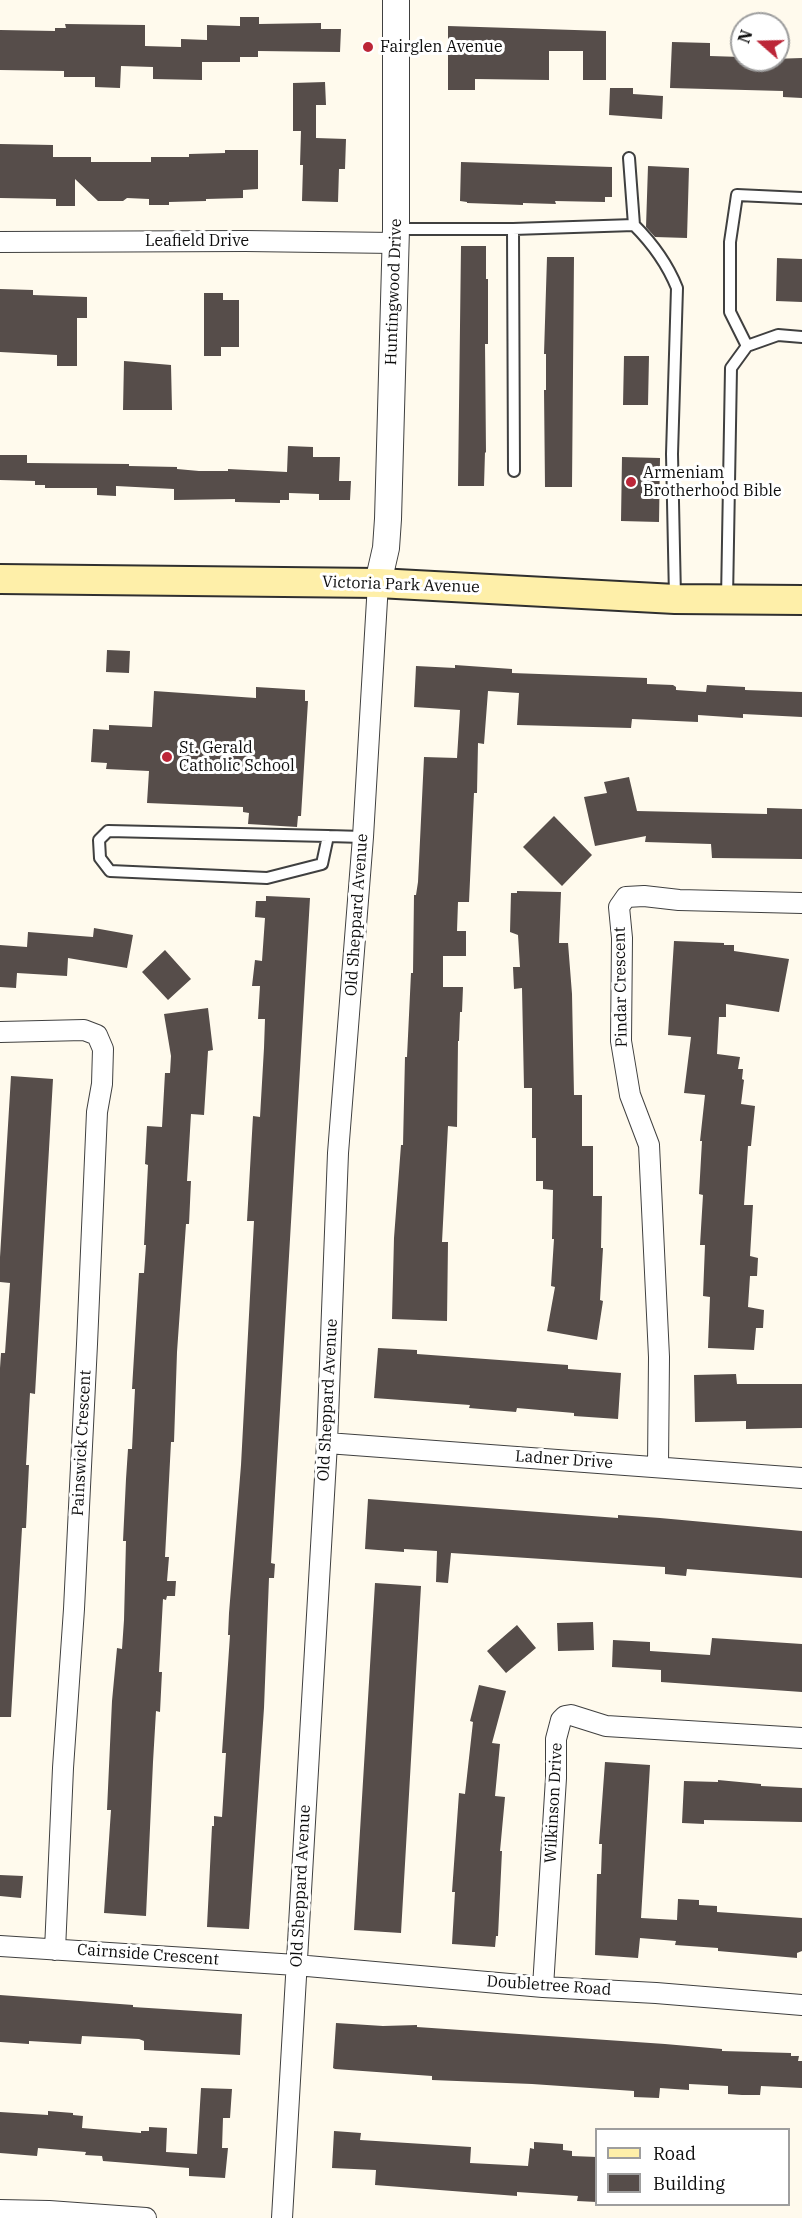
<!DOCTYPE html>
<style>
body{margin:0}
#map{position:relative;width:802px;height:2218px;overflow:hidden;background:#fffaed;font-family:"IBM Plex Serif",serif}
canvas{display:block}
.legend{position:absolute;left:595px;top:2128px;width:195px;height:78px;box-sizing:border-box;background:#fff;border:2px solid #9e9e9e;margin:0;padding:8px 10px;list-style:none;font-size:18px;color:#0d0d0d}
.legend li{display:flex;align-items:center;gap:12px;height:30px}
.legend b{width:30px;border:2px solid #9e9e9e}
.north{position:absolute;left:730px;top:12px;width:60px;height:60px;box-sizing:border-box;background:#fff;border:2px solid #9e9e9e;border-radius:50%;rotate:290deg;font-size:16px;font-weight:700;line-height:24px;text-align:center;color:#0d0d0d}
.north::after{content:'';display:block;margin:auto;width:21px;height:27px;background:#bc2638;clip-path:polygon(50% 0,100% 100%,50% 72%,0 100%)}
</style>
<div id="map">
<canvas width="802" height="2218"></canvas>
<ul class="legend">
<li><b style="height:8px;background:#feefa9"></b>Road</li>
<li><b style="height:16px;background:#564d4a"></b>Building</li>
</ul>
<div class="north">N</div>
</div>
<script>
const ctx = document.querySelector('canvas').getContext('2d');
ctx.lineJoin = 'round';
function paint(path, color) {
  ctx.fillStyle = color;
  ctx.fill(path, 'evenodd');
}
function stroke(path, color, width, dash) {
  ctx.strokeStyle = color;
  ctx.lineWidth = width;
  ctx.lineCap = dash ? 'butt' : 'round';
  ctx.setLineDash(dash || []);
  ctx.stroke(path);
}
function drawText(font, color, halo, rows, align = 'center') {
  ctx.font = font + ' "IBM Plex Serif",serif';
  ctx.lineWidth = 6;
  ctx.setLineDash([]);
  ctx.textBaseline = 'middle';
  ctx.strokeStyle = halo;
  ctx.fillStyle = color;
  for (const [text, x, y, turn = 0] of rows) {
    ctx.save();
    ctx.translate(x, y);
    ctx.rotate((+turn || 0) * Math.PI / 180);
    ctx.textAlign = isNaN(turn) ? turn : align;
    if (halo) ctx.strokeText(text, 0, 0);
    ctx.fillText(text, 0, 0);
    ctx.restore();
  }
}
paint(new Path2D(`
 M240,17H259V24L321,23V29H341L340,52L258,51V57H240V62H202V80L153,79V67L121,66L120,88L95,87V77H64V71L0,70V30L55,31V28H66L65,24L145,25V46L181,47V39L207,40V25L240,26Z
 M448,26L606,31V80H583V51H549V80L475,79V90H448Z
 M672,42L710,43V56L742,57V60L802,58V98L783,97V91L670,88Z
 M325,82L326,105H316V138L346,139L345,169H339L338,202L302,201L303,165H300L301,131H293V83Z
 M610,88H633V94L663,96L662,119L609,115Z
 M0,144L53,145V157H91V162H151V157H189V154L225,153V150H258V189L243,190V198L206,199V201L169,202V205H149V199L127,198L123,201H98L75,179V206H56V199L0,198Z
 M461,162L612,167V197H605V202L555,201L556,204L523,203V205L467,203V202L460,201Z
 M648,166L689,168L687,238L655,237L646,227Z
 M461,246H486V279H488V344H485L486,453L485,452L484,486H458Z
 M547,257H574L572,487H545L544,390H546V354H544Z
 M777,258L802,259V302L776,301Z
 M0,289L33,290V295L87,297V318H77V366H57V355L0,352Z
 M204,293H223V300H239V347H221V356H204Z
 M624,356H649L648,405H623Z
 M124,361L171,365L172,410H123Z
 M288,446L313,447V457H340L339,481H351L350,500H319V494L289,493V500H280V503L235,502V499L174,500V489L116,486V496L97,495V488H45V485H35V481L0,480V455H27V463L129,464V466L177,467V469L199,471H228V469L287,472Z
 M622,457L660,458L659,522L621,521Z
 M107,650L130,651L129,673L106,672Z
 M455,665L512,669V673L647,678V684L673,685L676,687V690L706,692L707,685L745,687V690L802,692V717L743,714V718L698,715V722L632,719L631,728L517,725L519,693L488,691L484,744L478,743L477,793H474L469,902H458L457,931H466V956H443V987H463L462,1012H460L459,1041H458L457,1127L448,1126L442,1242H448L447,1321L392,1319L394,1238L401,1145H403L405,1057H407L411,973H413L414,895H416L418,882L424,757L457,758L460,710L414,707L416,666L455,668Z
 M256,687L305,690V701H308L301,816H298L297,827L248,824L249,813L243,812V807L147,803L149,771L106,769L107,763L91,762L93,729L109,730V725L152,727L154,691L256,698Z
 M629,777L637,811L767,814V808L802,809V859L712,858L711,844L645,842L646,836L595,846L584,797L607,793L604,782Z
 M554,816L592,855L562,886L523,847Z
 M517,891L561,892L559,943H568L572,994L574,1095H582V1146H593V1196H602L601,1248H603L600,1300L603,1301L597,1340L547,1331L555,1287L551,1286L554,1239H552L553,1190L543,1189V1181H536V1138H532V1088H524L522,988L514,989L513,967H520L518,935L510,932L511,893H517Z
 M266,896L310,898L271,1563L275,1564L274,1578H269L264,1708L249,1929L207,1927L212,1826H214V1816L222,1817L226,1753H222L230,1635H228L229,1613L241,1465L254,1221H247L253,1116L260,1117L264,1048L265,1019H258L260,986H252L255,960L262,961L265,918L255,917L256,901H266Z
 M94,928L133,935L127,968L68,958L67,976L17,973L16,988L0,987V945L27,947L28,932L93,937Z
 M674,941L724,943V945H734V951L789,959L779,1012L726,1004V1017H719L717,1054L740,1057L738,1069H743L742,1079L744,1080L741,1104L755,1106L751,1146H748L744,1205H753L750,1256L758,1258L757,1276H750L748,1307L764,1310L763,1328H756L754,1350L708,1348L710,1297L703,1296L705,1245H700L703,1195L699,1194L702,1141H700L705,1095L684,1093L691,1037L668,1035Z
 M165,950L191,979L168,1000L142,972Z
 M208,1008L213,1050L208,1051L204,1115L191,1114L187,1181H191L189,1224H186L177,1352L174,1442H171L165,1557H169L167,1581H176L175,1596H167L166,1600L163,1599L159,1672H162L160,1712L156,1711L153,1762L146,1916L104,1913L111,1810H107L112,1701L117,1648L122,1649L124,1620L126,1541H123L126,1479L128,1449H132L135,1389H132L139,1273H144L146,1245H144L148,1165L145,1164L147,1126L162,1127L165,1073H170L171,1056L164,1014Z
 M11,1076L53,1079L35,1394L30,1393L26,1465H29L26,1528H22L11,1717H0V1368L1,1353H5L10,1283L0,1282V1257Z
 M378,1348L417,1350V1354L568,1365V1369L621,1373L618,1419L574,1416V1413L517,1408L516,1412L469,1408L470,1405L374,1398Z
 M736,1374L737,1384H802V1428L746,1429V1421L695,1422L694,1375Z
 M368,1499L618,1518V1515L660,1518L802,1531V1578L687,1569L686,1576L665,1574V1567L451,1553L448,1583L436,1582L437,1551L404,1549V1552L365,1549Z
 M375,1583L421,1586L401,1933L354,1930Z
 M593,1622L594,1650L558,1651L557,1623Z
 M517,1625L536,1648L506,1673L487,1651Z
 M712,1638L802,1644V1692L661,1682V1670L612,1667L613,1640L650,1642V1651L710,1655Z
 M479,1685L506,1691L492,1743L500,1744L495,1796L505,1797L500,1851H502L498,1936H496L495,1947L452,1944L455,1892H452L459,1793L465,1794L473,1722L470,1721Z
 M605,1762L650,1765L641,1918L677,1920L678,1899L699,1900V1905L717,1906V1912L802,1918V1951L797,1953V1958L718,1951V1948L675,1945L676,1941L640,1938L638,1958L595,1955L597,1874H601L602,1844H599Z
 M718,1780L761,1784V1786L802,1788V1822L704,1820V1824L682,1823L684,1781L718,1782Z
 M0,1875L23,1876L21,1898L0,1896Z
 M0,1995L133,2005V2007L242,2014L240,2055L144,2050V2041L139,2039L82,2036L81,2044L29,2041V2044L0,2042Z
 M336,2023L383,2026L417,2025V2027L665,2044L722,2049V2051L791,2053V2056H799L798,2061H802V2088L761,2086L760,2095H742L728,2094V2086L689,2084V2090L660,2088L659,2098L634,2097V2091L532,2084L432,2080V2076L335,2069L333,2068Z
 M201,2088L232,2089L230,2118H223L222,2148H228L225,2178L189,2176V2168L103,2161L102,2156L85,2155L86,2152L38,2148L37,2156L0,2153V2112L48,2115V2111L73,2113V2115L83,2116L82,2128L141,2133V2131H149V2127L167,2128L166,2152L197,2154Z
 M334,2131L361,2133L360,2140L471,2147L470,2163L528,2166L530,2148L534,2149V2142L563,2144V2150L572,2151V2156L597,2157V2202L577,2201L578,2196L517,2192V2196L375,2185L376,2170L332,2168Z`), '#564d4a');
const service = new Path2D(`
 M634,225C653,244 667,263 677,288L672,454L675,597
 M396,229H513L634,225L629,158
 M513,229L514,471
 M747,346L730,312V242L737,195L802,198
 M727,599L731,368L747,346L778,335L802,337
 M328,836L322,864L267,878L110,871L100,858L99,840L108,831L328,836L363,837`);
const minor = new Path2D(`
 M0,242L245,241L394,243
 M0,1032L84,1030L97,1035L103,1049L102,1084L97,1112L87,1344L74,1609L63,1768L55,1950
 M327,1443L802,1478
 M658,1466L659,1357L649,1145L630,1095L621,1041L622,938L619,907L626,897L644,896L679,900L802,903
 M0,1946L296,1965L543,1987L656,1993L802,2005
 M543,1987L556,1778V1739L561,1720L565,1716L571,1715L606,1726L802,1738
 M0,2210L49,2211L146,2218
 M282,2218L327,1443L338,1153L363,837L378,583`);
const tertiary = new Path2D(`
 M378,583L386,548L388,519L396,229V0`);
const secondary = new Path2D(`
 M0,579L378,583L675,599L802,600`);
stroke(service, '#404040', 14);
stroke(minor, '#404040', 22);
stroke(tertiary, '#404040', 28);
stroke(secondary, '#2f2f2f', 32);
stroke(service, '#fff', 10);
stroke(minor, '#fff', 20);
stroke(tertiary, '#fff', 26);
stroke(secondary, '#feefa9', 28);
for (const [x, y, r, color] of [
 [368,47,6,"#bc2638"],
 [631,482,6,"#bc2638"],
 [167,757,6,"#bc2638"]
]) {
  const dot = new Path2D();
  dot.arc(x, y, r, 0, 2 * Math.PI);
  ctx.fillStyle = color;
  ctx.fill(dot);
  stroke(dot, '#fff', 2);
}
drawText('16px', '#0d0d0d', '#fff', [
 ["Fairglen Avenue",380,47],
 ["Armeniam",643,473],
 ["Brotherhood Bible",643,491],
 ["St. Gerald",179,748],
 ["Catholic School",179,766]
], 'left');
drawText('16px', '#0d0d0d', '#fff', [
 ["Leafield Drive",197,241],
 ["Huntingwood Drive",394,292,-88],
 ["Victoria Park Avenue",401,585,2],
 ["Old Sheppard Avenue",357,915,-86],
 ["Pindar Crescent",621,987,-91],
 ["Old Sheppard Avenue",328,1400,-87],
 ["Painswick Crescent",82,1443,-87],
 ["Ladner Drive",564,1460,4],
 ["Wilkinson Drive",554,1803,-87],
 ["Old Sheppard Avenue",301,1886,-87],
 ["Cairnside Crescent",148,1955,4],
 ["Doubletree Road",549,1986,4]
]);
</script>
